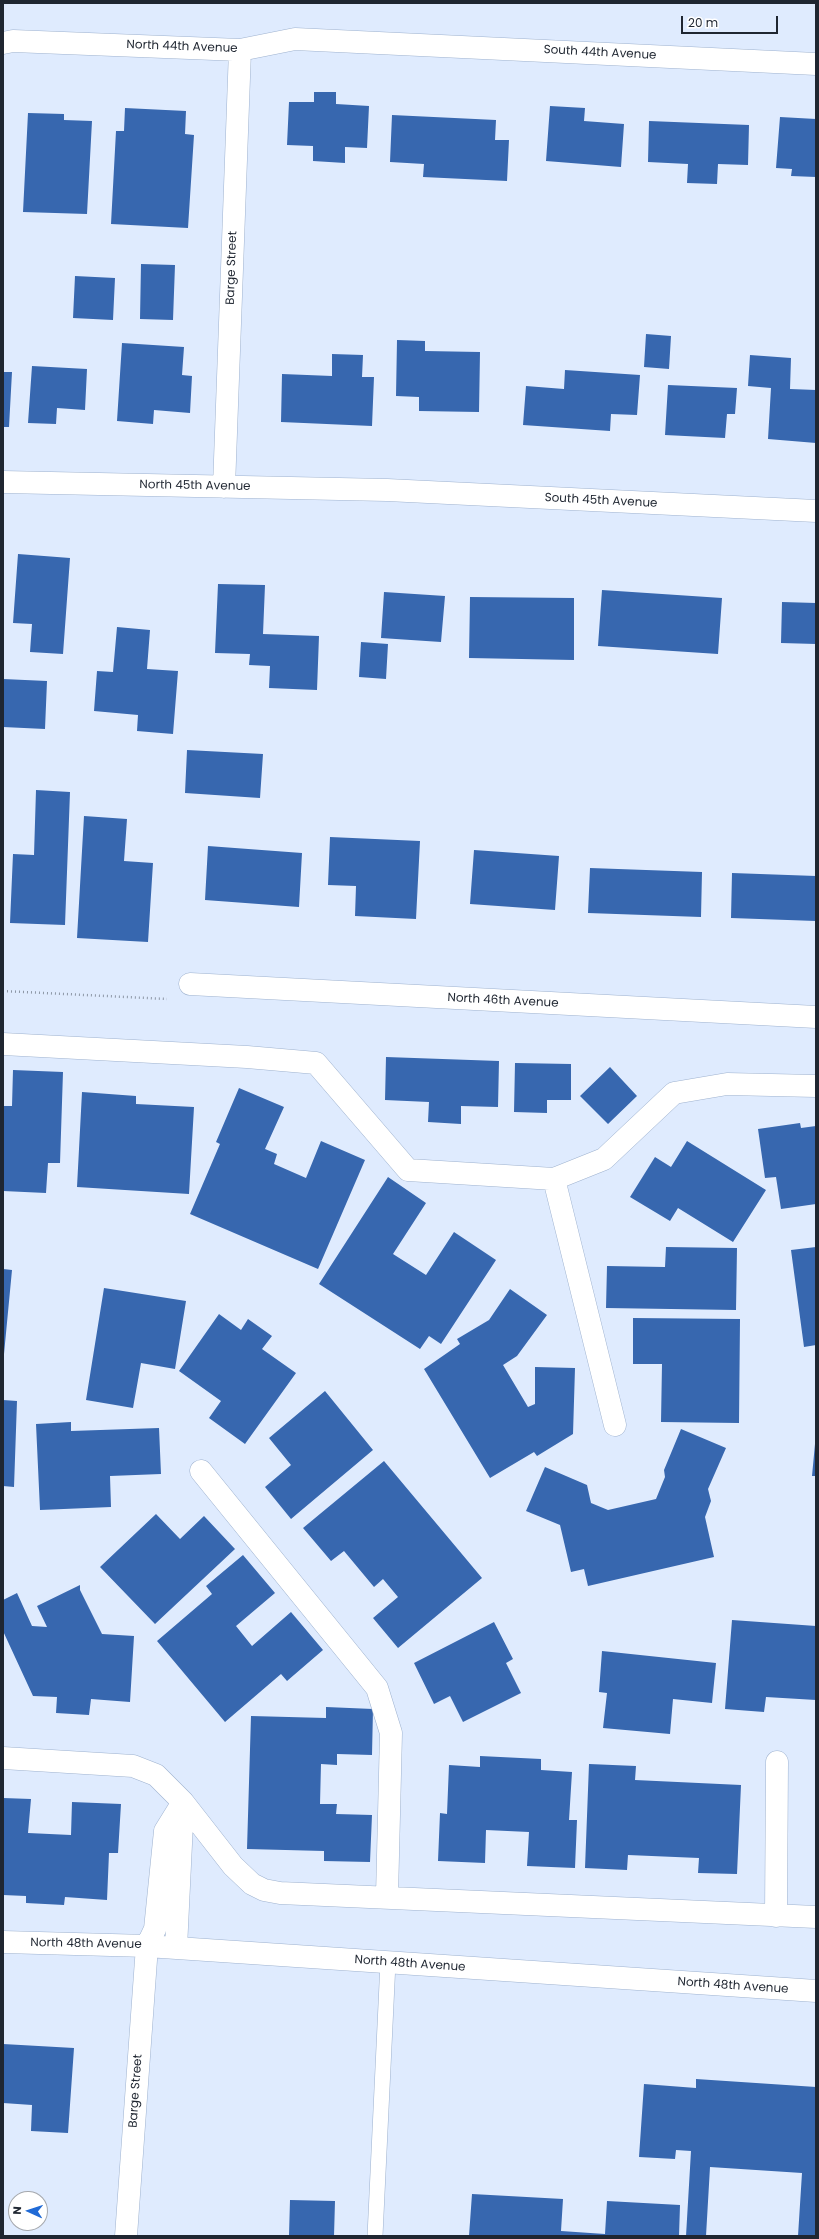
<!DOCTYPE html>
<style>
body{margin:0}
#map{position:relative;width:819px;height:2239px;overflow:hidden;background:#dfebfe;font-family:Poppins,sans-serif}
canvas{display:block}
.frame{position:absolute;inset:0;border:4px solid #1f2631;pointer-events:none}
.north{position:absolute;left:8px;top:2191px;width:40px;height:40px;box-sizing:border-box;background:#fff;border:1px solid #a5a8ad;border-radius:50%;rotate:273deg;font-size:11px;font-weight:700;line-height:16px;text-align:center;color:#1f2631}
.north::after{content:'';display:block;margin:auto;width:14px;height:18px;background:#206ad6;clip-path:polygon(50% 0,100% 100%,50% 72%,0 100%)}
.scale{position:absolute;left:681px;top:16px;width:97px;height:18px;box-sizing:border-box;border:2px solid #1f2631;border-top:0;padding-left:5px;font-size:12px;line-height:14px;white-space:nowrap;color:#1f2631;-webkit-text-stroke:3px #fff;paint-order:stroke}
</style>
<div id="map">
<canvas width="819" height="2239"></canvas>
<div class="frame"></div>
<div class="north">N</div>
<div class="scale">20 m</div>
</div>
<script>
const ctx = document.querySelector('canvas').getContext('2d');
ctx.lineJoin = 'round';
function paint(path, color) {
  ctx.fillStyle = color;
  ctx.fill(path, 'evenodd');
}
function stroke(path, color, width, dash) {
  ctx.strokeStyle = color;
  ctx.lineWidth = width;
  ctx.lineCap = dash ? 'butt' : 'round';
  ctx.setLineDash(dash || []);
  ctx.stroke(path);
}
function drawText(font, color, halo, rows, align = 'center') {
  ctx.font = font + ' Poppins,sans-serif';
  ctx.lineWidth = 4;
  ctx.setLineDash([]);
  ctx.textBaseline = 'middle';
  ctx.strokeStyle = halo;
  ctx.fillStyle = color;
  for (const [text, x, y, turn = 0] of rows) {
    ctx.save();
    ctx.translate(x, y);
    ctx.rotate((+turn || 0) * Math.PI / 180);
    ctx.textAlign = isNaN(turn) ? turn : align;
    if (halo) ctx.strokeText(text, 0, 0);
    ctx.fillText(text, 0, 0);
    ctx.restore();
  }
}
paint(new Path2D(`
 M314,92H336V104L369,106L367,148L345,147V163L313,161V146L287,145L289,102H314Z
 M550,106L585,108L584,121L624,124L621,167L546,161Z
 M125,108L186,111L185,134L194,135L188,228L111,224L116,131H124Z
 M28,113L64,114V120L92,121L87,214L23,212Z
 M392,115L496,120L495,140H509L507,181L423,177L424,164L390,162Z
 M780,117L816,119V177L791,176L792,169L776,168Z
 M649,121L749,125L748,165L718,164L717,184L687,183L688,164L648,162Z
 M141,264L175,265L173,320L140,319Z
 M75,276L115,278L113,320L73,318Z
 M646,334L671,336L669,369L644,367Z
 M397,340L425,341V351L480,352L479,412L419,411V397L396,396Z
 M122,343L184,347L182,375L192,376L190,413L154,410L153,424L117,421Z
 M332,354L363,355L362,377H374L372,426L281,422L282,374L332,376Z
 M750,355L791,358L790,389L816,390V443L768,439L771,388L748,386Z
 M32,366L87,369L85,410L57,408L56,424L28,423Z
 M565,370L640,375L637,415L611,414L610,431L523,425L526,386L564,389Z
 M3,372H12L9,427H3Z
 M668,385L737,388L735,414H727L725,438L665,435Z
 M18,554L70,558L63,654L30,652L32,624L13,623Z
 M218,584L265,585L263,634L319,636L317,690L269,688L270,666L249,665L250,654L215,653Z
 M602,590L722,598L718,654L598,646Z
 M384,592L445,596L441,642L381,638Z
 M470,597L574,598V660L469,658Z
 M782,602L816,603V644L781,643Z
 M117,627L150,630L147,669L178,671L173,734L137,731L138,715L94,711L97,671L113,672Z
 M361,642L388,644L386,679L359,677Z
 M3,679L47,681L45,729L3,727Z
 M187,750L263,754L260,798L185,793Z
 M36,790L70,792L65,925L10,923L13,854L34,855Z
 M84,816L127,819L124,861L153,863L148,942L77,938Z
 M330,837L420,841L416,919L355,916L356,886L328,885Z
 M208,846L302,853L299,907L205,900Z
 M474,850L559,856L555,910L470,904Z
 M590,868L702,872L701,917L588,913Z
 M732,873L816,876V921L731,918Z
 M386,1057L499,1061L498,1107L461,1106V1124L428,1122L429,1102L385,1100Z
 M515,1063L571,1064V1100H547V1113L514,1112Z
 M610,1067L637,1096L608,1124L580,1096Z
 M13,1070L63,1072L60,1163H48L46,1193L3,1191V1106H12Z
 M239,1088L284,1107L265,1149L277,1154L274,1164L306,1178L321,1141L365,1160L318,1269L190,1214L220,1144L216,1142Z
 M82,1092L136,1096V1104L194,1107L189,1194L77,1187Z
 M800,1123L801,1128L816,1126V1204L781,1209L776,1177L765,1178L758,1129Z
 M687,1141L766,1190L733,1242L678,1208L670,1221L630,1197L655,1157L671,1167Z
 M388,1177L426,1203L393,1254L426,1275L454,1232L496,1260L441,1344L429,1336L420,1349L319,1284Z
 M666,1247L737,1248L736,1310L606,1308L607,1266L665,1267Z
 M816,1247V1345L804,1347L791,1250Z
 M3,1269L12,1270L4,1354H3Z
 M104,1288L186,1301L175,1369L141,1363L133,1408L86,1400Z
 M510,1289L547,1315L517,1356L503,1365L528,1407L535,1404V1367L575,1368L573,1434L537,1456L534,1452L490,1478L424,1369L460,1344L457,1339L489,1320Z
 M219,1314L241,1330L248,1319L272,1336L262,1349L296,1373L245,1444L209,1418L221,1401L179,1371Z
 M633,1318L740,1319L739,1423L661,1422L662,1364H633Z
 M325,1391L373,1450L291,1519L265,1487L291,1465L269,1438Z
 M3,1400L17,1401L14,1487L3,1486Z
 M71,1422V1431L159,1428L161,1474L110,1476L111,1507L40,1510L36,1424Z
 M681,1429L726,1448L708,1489L711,1501L705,1517L714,1557L588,1586L584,1569L571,1572L560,1525L526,1511L545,1467L587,1485L591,1503L608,1510L656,1499L665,1477L664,1470Z
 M815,1444H816V1476H812Z
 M384,1461L482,1578L398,1648L373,1618L398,1597L383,1579L374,1587L344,1551L331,1561L303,1528Z
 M156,1514L180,1539L204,1516L235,1549L155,1624L100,1567Z
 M243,1555L275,1593L236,1626L252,1646L291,1612L323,1650L287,1681L281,1674L225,1722L157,1641L212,1594L206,1586Z
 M80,1585V1590L102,1634L134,1636L130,1702L91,1699L89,1715L56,1713L57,1697L33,1696L3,1631V1600L17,1593L32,1626L47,1627L37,1606Z
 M732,1620L816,1626V1700L766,1697L764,1712L725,1709Z
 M494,1622L513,1659L506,1663L521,1693L463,1722L450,1696L434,1704L414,1663Z
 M602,1651L716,1663L712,1703L673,1699L670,1734L603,1728L607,1693L599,1692Z
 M326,1707L373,1709L372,1755L337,1754V1765L321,1764L320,1804H337L336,1814L372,1815L370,1862L324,1861V1851L247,1849L251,1716L326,1718Z
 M480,1756L541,1759V1770L572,1772L569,1820H577L575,1868L527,1866L529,1832L486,1830L485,1863L438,1861L440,1813L447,1814L449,1765L480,1767Z
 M589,1764L636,1766L635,1780L741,1785L737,1874L698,1873L699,1858L628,1855L627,1870L585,1868Z
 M3,1798L31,1799L28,1833L71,1835L72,1802L121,1804L118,1853H109L107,1900L65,1897L64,1905L26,1903V1896L3,1895Z
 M3,2044L74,2048L68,2133L31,2131L32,2105L3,2103Z
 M696,2079L816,2087V2236H798L802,2173L710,2167L706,2236H686L691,2151L676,2150L675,2159L639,2157L644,2084L696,2088Z
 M472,2194L563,2199L561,2231L605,2234L607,2201L680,2205L679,2236H469Z
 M290,2200L335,2201L334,2236H289Z`), '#3767af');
const service = new Path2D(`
 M375,2236L388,1962`);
const minor = new Path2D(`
 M3,43L13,41L240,50L295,39L816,64
 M3,482L387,490L816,511
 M224,487L240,50
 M190,984L816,1017
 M3,1044L247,1057L316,1063L408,1170L554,1179L604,1159L674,1093L727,1084L816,1086
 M554,1179L615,1425
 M201,1471L377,1688L391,1733L387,1896
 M3,1758L133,1766L156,1775L183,1802L233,1866L252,1884L264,1890L280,1893L816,1917
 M776,1916L777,1762
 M3,1942L147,1946L816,1991
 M126,2236L147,1946L155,1929L165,1831L183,1802L176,1948`);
stroke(service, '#9eb2cf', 16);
stroke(minor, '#9eb2cf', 23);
stroke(new Path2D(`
 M3,991L167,999`), '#8c96a5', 2.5, [1, 3]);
stroke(service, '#fff', 15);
stroke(minor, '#fff', 22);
drawText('12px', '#1f2631', '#fff', [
 ["North 44th Avenue",182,47,2],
 ["South 44th Avenue",600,53,3],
 ["Barge Street",232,268,-88],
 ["North 45th Avenue",195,486,1],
 ["South 45th Avenue",601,501,3],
 ["North 46th Avenue",503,1001,3],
 ["North 48th Avenue",86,1944,1],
 ["North 48th Avenue",410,1964,4],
 ["North 48th Avenue",733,1986,4],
 ["Barge Street",136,2091,-86]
]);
</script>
